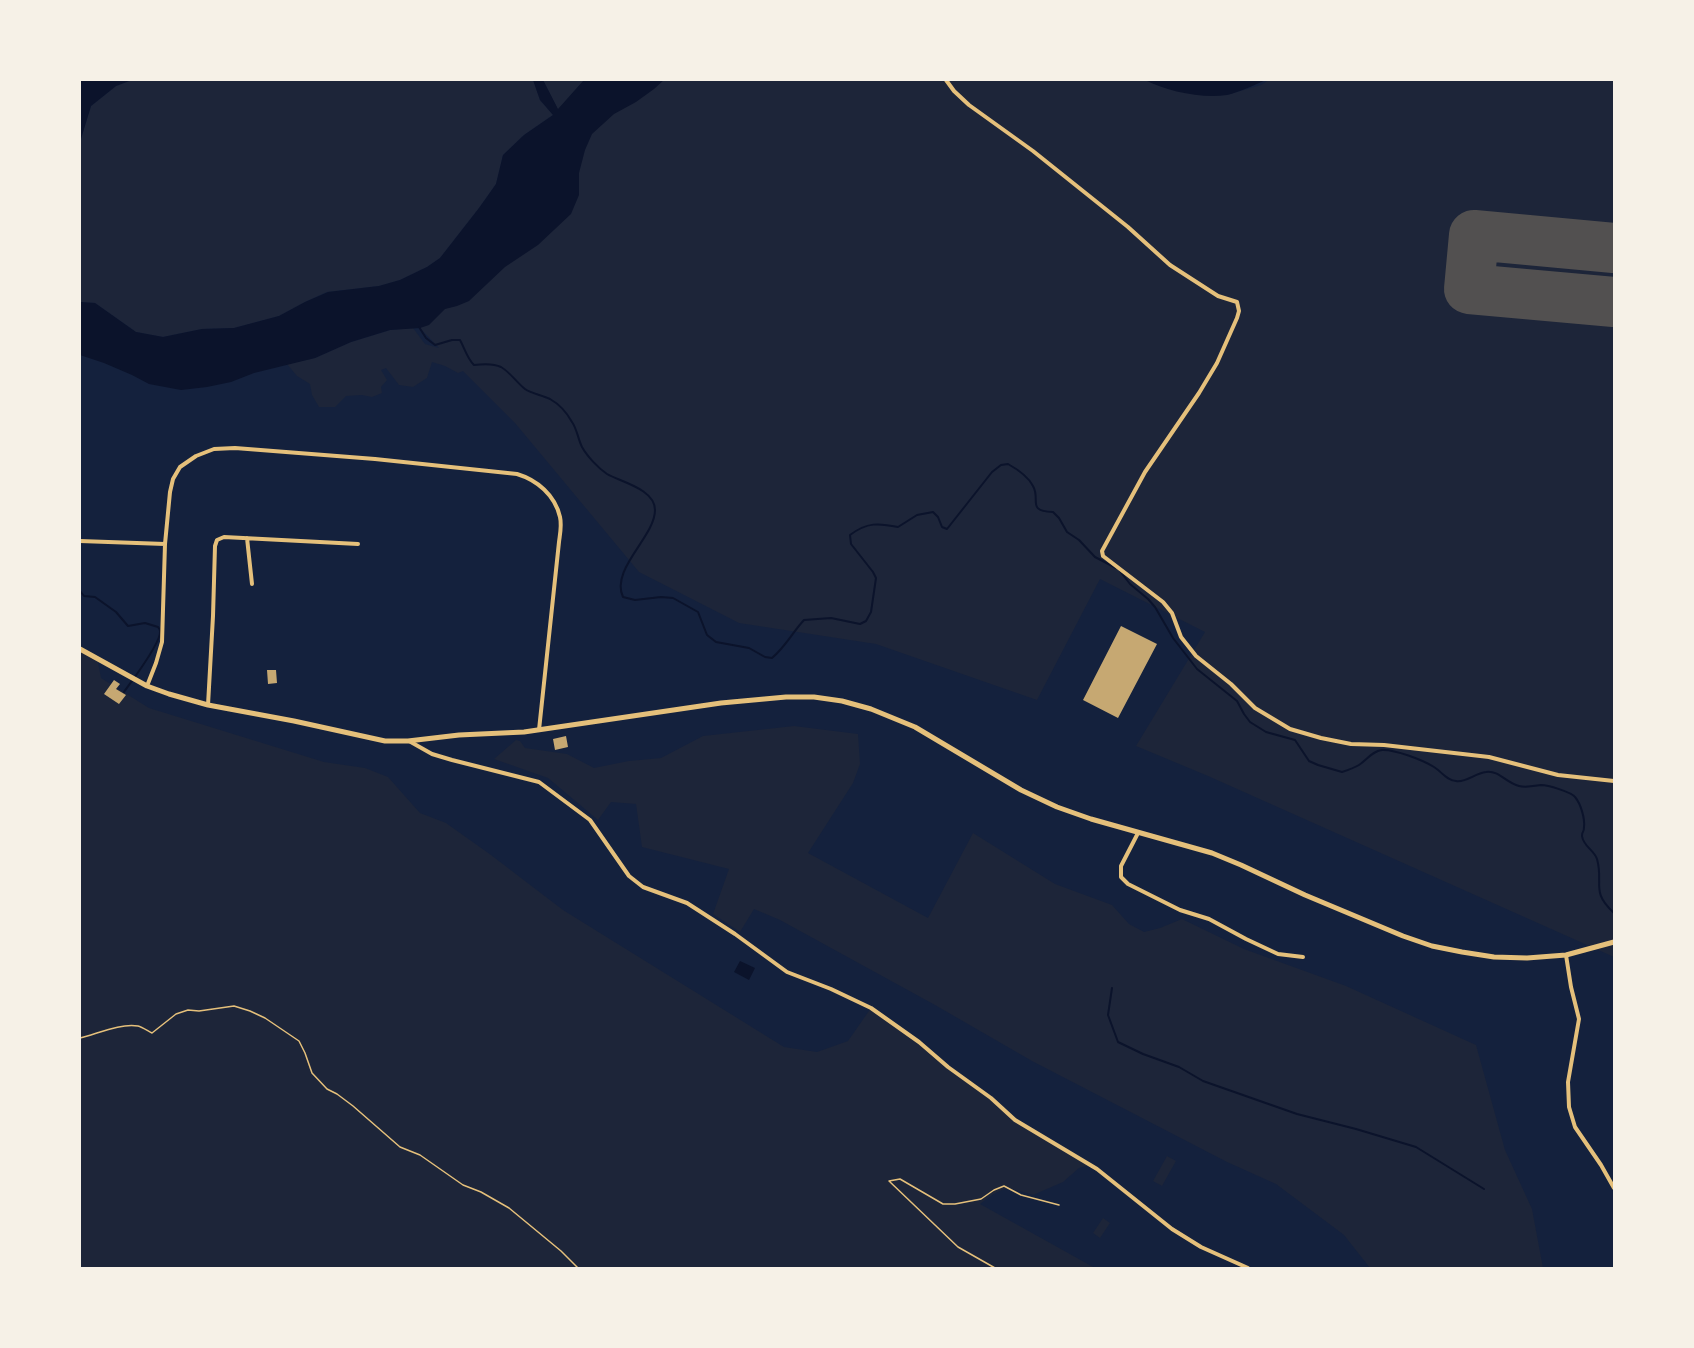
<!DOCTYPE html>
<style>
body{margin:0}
#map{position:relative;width:1694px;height:1348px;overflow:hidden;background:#14213d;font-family:Manrope,sans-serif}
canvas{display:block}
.frame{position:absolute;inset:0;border:81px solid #f6f1e7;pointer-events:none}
</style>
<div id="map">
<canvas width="1694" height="1348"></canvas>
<div class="frame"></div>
</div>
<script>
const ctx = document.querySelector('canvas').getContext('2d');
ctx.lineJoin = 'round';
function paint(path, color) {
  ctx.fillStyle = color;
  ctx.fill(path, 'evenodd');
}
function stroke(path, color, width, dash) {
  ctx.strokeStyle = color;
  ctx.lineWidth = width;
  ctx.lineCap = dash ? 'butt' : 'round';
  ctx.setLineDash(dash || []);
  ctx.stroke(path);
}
paint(new Path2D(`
 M132,80H533L540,100L553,115L524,135L503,155L496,184L479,208L440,258L427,267L400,280L379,286L327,292L305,302L279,316L234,328L202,329L163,337L136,332L95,303L80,302V142L91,106L116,86Z
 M543,80H584L558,110Z
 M640,80H1154L1226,95L1261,85L1269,80H1614V957L1208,776L1136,746L1205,632L1100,579L1037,700L876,644L739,623L639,572L515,423L463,371L458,373L445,366L432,362L427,378L413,387L399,385L386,368L381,370L387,380L381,387L382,393L372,397L362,395L346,396L335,407H319L312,395L310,384L297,376L287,364L315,358L351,342L390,330L413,328L425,344L439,348L420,328L525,235L571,155Z
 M80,649L97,658L101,678L149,708L324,762L365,768L388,777L420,813L446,823L491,855L563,910L784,1047L817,1052L848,1041L871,1008L991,1098L1015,1120L1090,1165L1079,1168L1063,1182L1033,1195C1005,1186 1004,1186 980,1204L1095,1268H80Z
 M794,726L858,734L860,764L853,783L808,853L928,918L973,833L1055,884L1112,905L1129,924L1144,932L1160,928L1182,919L1244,949L1346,986L1476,1045L1505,1150L1532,1209L1543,1268H1370L1344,1235L1276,1184L1227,1162L1032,1061L935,1005L780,920L754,909L740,932L713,914L729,869L642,847L636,804L611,802L598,820L548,778L494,759L516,740L520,741L525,748L567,754L594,768L629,761L661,758L703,736Z
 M1167,1156L1176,1161L1162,1186L1153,1181Z
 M1103,1218L1110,1223L1100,1238L1093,1233Z`), '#1d2539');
paint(new Path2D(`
 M80,80H132L116,86L91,106L80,142Z
 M533,80H543L558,109L584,80H664L654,89L636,102L614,114L592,134L585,150L579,173V195L571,214L538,245L505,267L469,301L457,306L445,309L429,325L420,328L390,330L351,342L315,358L254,373L231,382L207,387L181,390L149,384L132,375L104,363L80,355V302L95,303L136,332L163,337L202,329L234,328L279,316L305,302L328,292L379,286L400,280L427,267L440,258L479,208L496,184L503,155L524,135L553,115L540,100Z
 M1145,80H1266C1254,85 1240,92 1227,95C1202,99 1166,91 1145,80Z
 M740,961L755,968L749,980L734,972Z`), '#0b132b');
stroke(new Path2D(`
 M419,327L426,338L435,345L452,340H460C465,349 467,358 474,365C482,364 493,363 501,367C510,372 517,383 525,389C532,394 542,395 550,399C559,404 567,413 572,422C577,429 578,439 582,447C587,456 598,468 607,474C621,482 655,489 655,510C655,537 610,569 623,597L635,600L661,597L673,598L698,612L707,635L716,642L749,648L765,657L772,658C786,646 792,633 804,620L831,618L860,624L866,621L871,612L876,578L873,572L851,544L850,535C867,522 879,523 898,527L917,515L933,512L938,517L942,527L947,529L992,472L1001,465L1008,464C1017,469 1028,476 1033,486C1041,500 1026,511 1053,512L1059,518L1067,532L1079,540L1095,557L1116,568
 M1120,571L1130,584L1148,599L1155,607L1173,638L1197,669L1237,701L1244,714L1250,722L1266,732L1295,740L1309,761L1318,765L1342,772C1348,770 1354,768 1359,765C1367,760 1372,751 1382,750C1394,749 1423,760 1434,767C1442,772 1446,780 1456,781C1466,783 1475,773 1486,772C1499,770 1506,783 1519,786C1526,788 1534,786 1541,785C1548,785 1571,792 1575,797C1581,804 1585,819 1584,827C1584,834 1582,830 1582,836C1583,846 1594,850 1597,859C1604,884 1590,891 1614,913
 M80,591L84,596L95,597L116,612L128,626L145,623L158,627C159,628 160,629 160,631C162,642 131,682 124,692
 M1112,988L1108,1015L1118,1042L1143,1054L1179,1067L1203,1081L1297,1114L1356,1129L1416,1147L1484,1189`), '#0b132b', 2);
stroke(new Path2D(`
 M1614,248L1474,235L1469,289L1614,302`), '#525050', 50);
paint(new Path2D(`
 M1121,626L1157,644L1118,718L1083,700Z
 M267,670H276L277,683L268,684Z
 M114,680L120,684L116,689L126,695L119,704L104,694Z
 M566,736L568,747L555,750L553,739Z`), '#c6a872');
stroke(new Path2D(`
 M80,1038C97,1034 120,1023 138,1026C142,1027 148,1031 152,1033L176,1014L188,1010L199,1011L234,1006L250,1011L265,1018L299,1041L305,1053L312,1073L327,1089L337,1094L353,1106L400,1147L420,1155L463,1185L481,1192L509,1208L561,1251L578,1268
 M995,1268L958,1247L889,1181L900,1179L943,1204H955L981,1199L994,1190L1004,1186L1021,1195L1059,1205`), '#e5c07b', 1.5);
stroke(new Path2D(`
 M946,80L954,91L969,105L1033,151L1128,227L1170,265L1218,296L1237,302L1239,311L1237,318L1217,363L1199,393L1145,472L1102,551L1103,556L1163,602L1172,613L1181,637L1196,656L1231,684L1255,708L1290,729L1321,738L1351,744L1384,745L1489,757L1558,775L1614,781
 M247,538L252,584
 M80,541L165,544
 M147,686L156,663L162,642L165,544L170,492L173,479L180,467L196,456L214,449L235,448L375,459L517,474C537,480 555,495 560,517C562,525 560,534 559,542L539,730
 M208,705L213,616L215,546L217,540L224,537L358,544
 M409,741L432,754L452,760L539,782L590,820L629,876L643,887L687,903L735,934L787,972L831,989L871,1008L919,1042L948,1067L991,1098L1015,1120L1097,1169L1172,1229L1201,1247L1248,1268
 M1138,833L1121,866V877L1128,884L1180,910L1209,919L1246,939L1278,954L1303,957
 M1566,955L1571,987L1579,1019L1568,1082L1569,1107L1575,1127L1601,1165L1614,1188`), '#e5c07b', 4);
stroke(new Path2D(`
 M80,649L147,686L169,694L208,705L294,721L385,741H408L459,735L524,732L721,703L786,697H814L842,701L871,709L915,727L1021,790L1057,807L1091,819L1212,853L1241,865L1305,895L1403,936L1432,946L1462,952L1494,957L1527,958L1566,955L1614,942`), '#e5c07b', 5);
</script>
